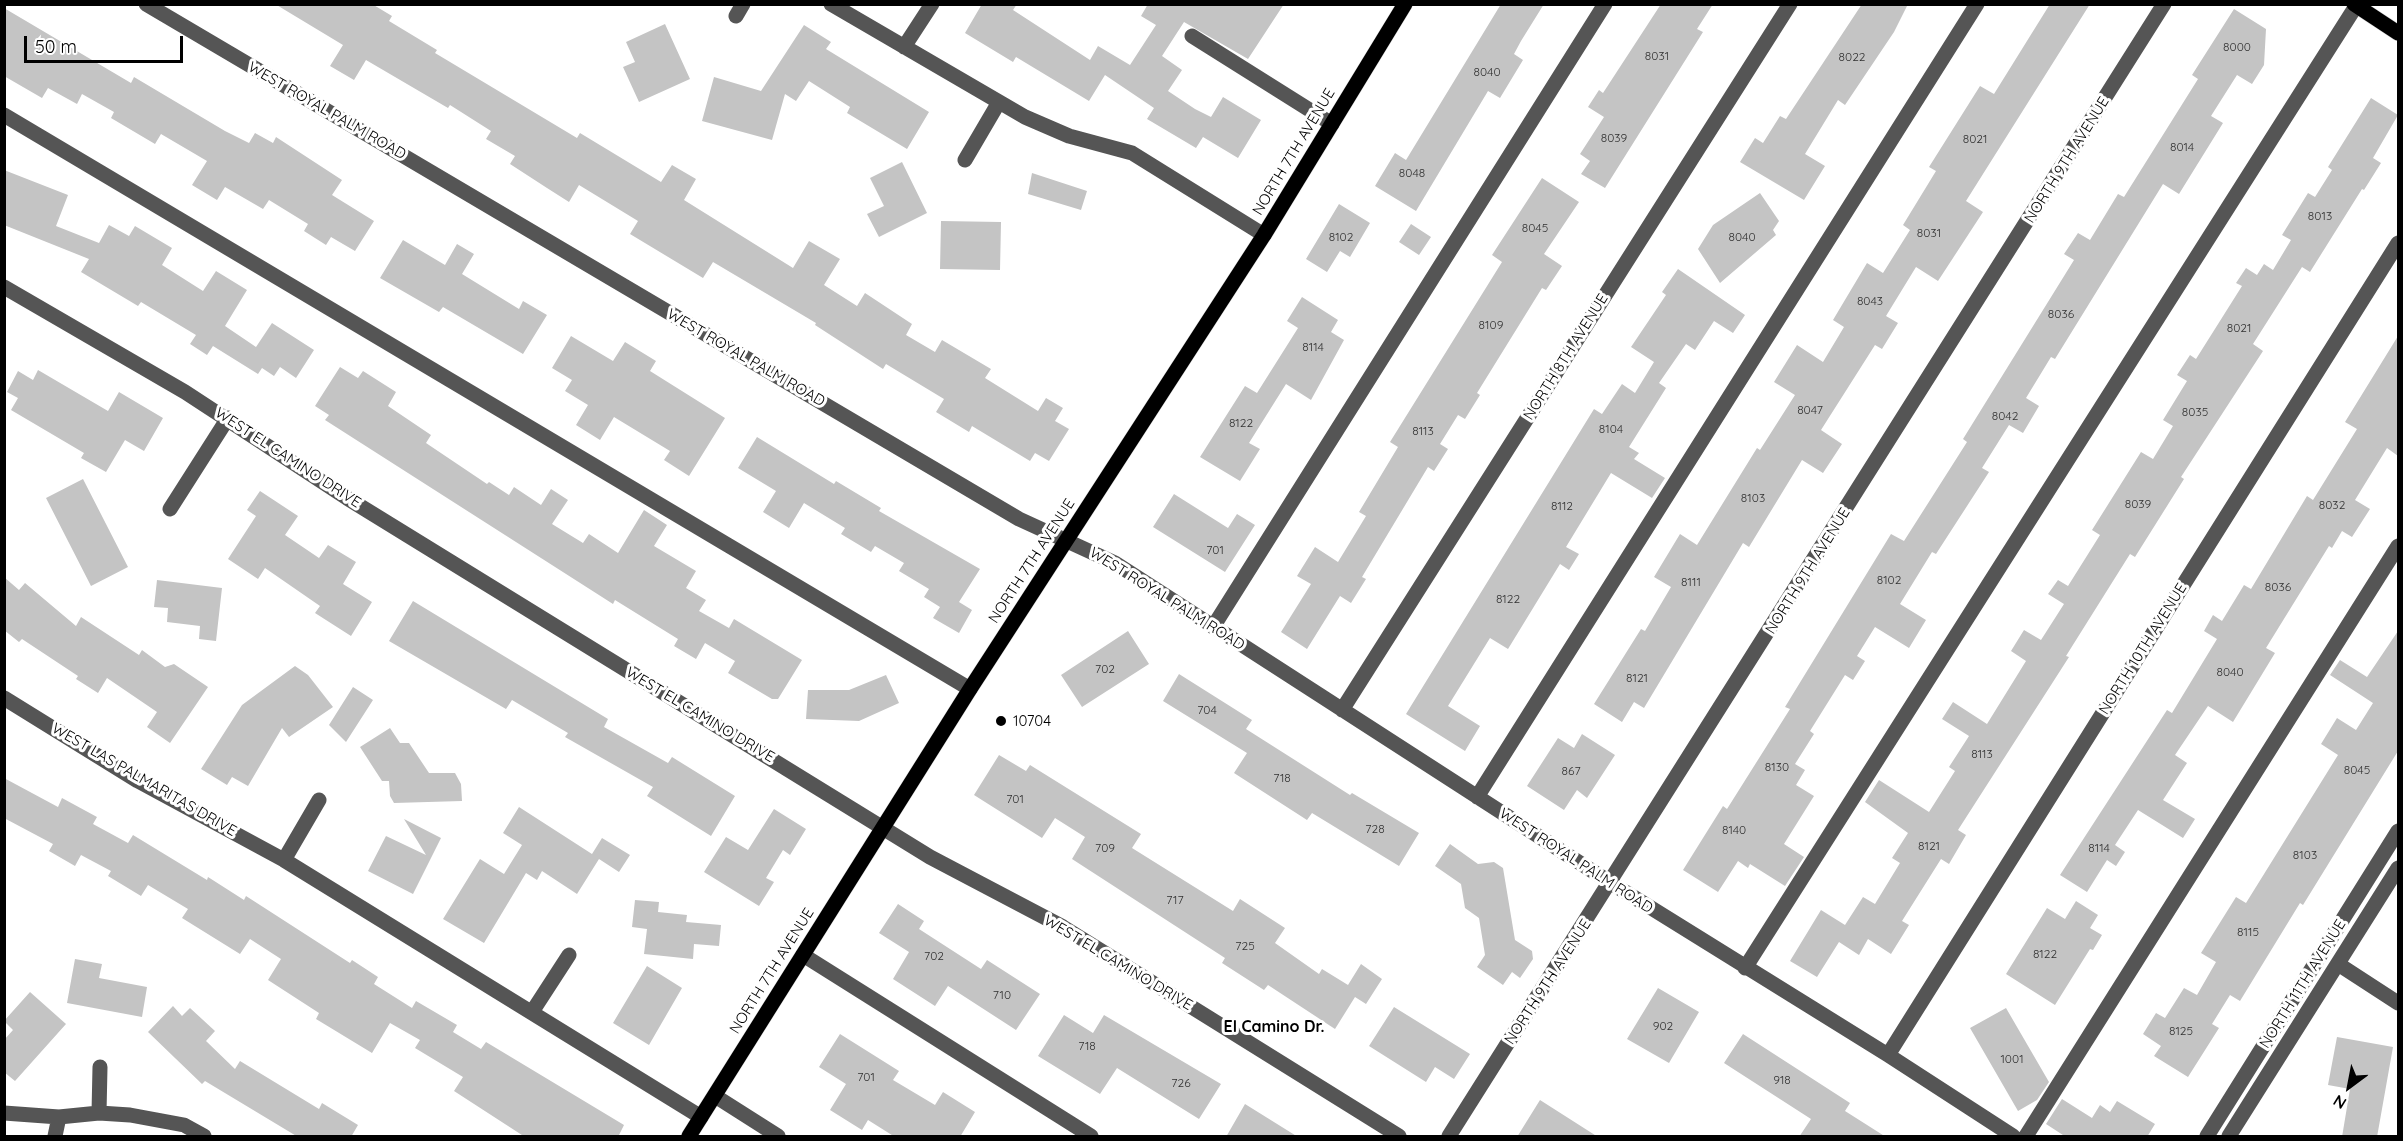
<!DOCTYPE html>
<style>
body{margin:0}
#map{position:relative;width:2403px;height:1141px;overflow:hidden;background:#fff;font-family:Quicksand,sans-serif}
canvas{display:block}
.frame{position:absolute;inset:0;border:6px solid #000;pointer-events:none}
.north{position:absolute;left:2319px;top:1057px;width:60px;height:60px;-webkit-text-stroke:4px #fff;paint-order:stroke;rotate:212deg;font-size:16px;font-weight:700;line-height:24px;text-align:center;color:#000}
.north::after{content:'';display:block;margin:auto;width:21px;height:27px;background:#000;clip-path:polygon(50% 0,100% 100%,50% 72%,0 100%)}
.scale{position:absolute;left:24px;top:36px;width:159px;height:27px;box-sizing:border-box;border:3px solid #000;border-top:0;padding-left:8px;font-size:18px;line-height:21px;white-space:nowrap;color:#000;-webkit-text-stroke:4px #fff;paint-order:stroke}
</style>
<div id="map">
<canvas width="2403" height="1141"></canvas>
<div class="frame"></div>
<div class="north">N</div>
<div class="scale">50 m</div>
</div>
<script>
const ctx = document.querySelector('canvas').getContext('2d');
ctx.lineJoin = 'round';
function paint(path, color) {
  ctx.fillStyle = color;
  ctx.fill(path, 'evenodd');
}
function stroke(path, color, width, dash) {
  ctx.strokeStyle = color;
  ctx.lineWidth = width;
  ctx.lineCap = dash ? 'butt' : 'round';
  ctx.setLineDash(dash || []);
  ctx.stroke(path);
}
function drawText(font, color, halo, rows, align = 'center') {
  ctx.font = font + ' Quicksand,sans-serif';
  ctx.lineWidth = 6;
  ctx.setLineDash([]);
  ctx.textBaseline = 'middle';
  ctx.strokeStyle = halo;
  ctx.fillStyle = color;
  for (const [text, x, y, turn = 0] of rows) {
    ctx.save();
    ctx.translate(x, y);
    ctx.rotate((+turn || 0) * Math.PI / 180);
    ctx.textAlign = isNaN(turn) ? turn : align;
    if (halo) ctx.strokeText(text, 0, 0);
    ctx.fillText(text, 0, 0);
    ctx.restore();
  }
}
paint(new Path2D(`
 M275,4H372L392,16L389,21L437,50L435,53L577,138L580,133L661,182L672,165L696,179L684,200L793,268L809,241L840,259L824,285L857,306L865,293L912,324L906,335L935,352L942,340L991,369L985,378L1038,411L1046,398L1063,408L1055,421L1069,429L1049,461L1035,453L1030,461L972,426L969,432L936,412L944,399L886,364L883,369L815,325L816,323L713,262L703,278L630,234L638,221L579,185L569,202L547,188L510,164L515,156L486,139L491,131L450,105L448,108L366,60L354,80L330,66L343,45Z
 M982,4H1017L1013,10L1090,60L1098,46L1130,65L1156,25L1141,16L1148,4H1284L1248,59L1184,22L1162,56L1182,70L1168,91L1195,109L1211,117L1223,97L1261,120L1238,158L1203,137L1196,148L1147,119L1154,108L1105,75L1089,101L1016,57L1013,62L965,33Z
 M1501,4H1544L1521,41L1514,54L1523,60L1500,98L1488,91L1416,211L1375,186L1395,153L1406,160Z
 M1661,4H1713L1697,29L1703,32L1605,188L1581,174L1590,161L1580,154L1604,117L1588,107L1599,90L1603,93Z
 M1862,4H1908L1894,32L1845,105L1838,100L1805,154L1825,166L1804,200L1740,162L1755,138L1763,143L1780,116L1786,119Z
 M2050,4H2090L1966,201L1983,212L1938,281L1916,267L1886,316L1898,323L1882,349L1875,345L1821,430L1842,444L1823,473L1802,460L1749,547L1743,543L1644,708L1634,702L1622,722L1594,704L1641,629L1645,631L1671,587L1654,577L1680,534L1697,545L1757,448L1760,450L1795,395L1774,382L1797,345L1823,362L1844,327L1833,320L1867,263L1883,273L1910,230L1903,225L1936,171L1929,167L1980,86L1994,94Z
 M4,8L131,83L134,77L225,131L249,143L255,133L273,143L276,137L342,180L332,195L374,221L355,251L331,237L326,245L304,231L308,224L269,200L263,209L225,187L217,200L192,185L207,161L161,134L155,144L111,118L114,112L82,94L77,104L48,88L42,98L4,76Z
 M2234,9L2266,29L2264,65L2252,84L2237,75L2211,116L2223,123L2179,194L2163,184L2055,359L2051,357L2026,398L2039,406L2023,433L2009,425L1982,468L1989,472L1936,554L1932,552L1900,604L1926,620L1909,648L1875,627L1857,656L1865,661L1853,680L1845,675L1810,731L1814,734L1795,764L1805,770L1796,785L1814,796L1784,844L1804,857L1785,886L1750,864L1748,868L1738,861L1718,892L1683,870L1723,806L1727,809L1790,709L1785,707L1891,534L1904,541L1967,442L1963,439L2074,260L2064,254L2078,233L2090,240L2118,194L2124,197L2198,79L2192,75Z
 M665,24L690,79L639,102L623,67L635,62L626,42Z
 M804,25L831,42L826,49L929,112L907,149L847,113L850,107L809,81L796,101L785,94L772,140L702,121L714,77L761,91Z
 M2371,98L2398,115L2373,158L2381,163L2364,190L2362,189L2310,272L2302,267L2253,344L2263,351L2181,477L2184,479L2135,557L2130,554L2066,656L2069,657L1958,830L1966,835L1949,864L1941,859L1902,921L1909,925L1891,954L1868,939L1859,955L1839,942L1817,977L1790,961L1821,910L1845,925L1863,897L1875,904L1900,863L1892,858L1908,833L1865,802L1879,780L1929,812L1955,771L1949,767L1969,736L1942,719L1953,702L1987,724L2026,661L2011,651L2024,630L2041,640L2064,604L2048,594L2058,580L2068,586L2100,535L2092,530L2141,452L2153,459L2173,426L2163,420L2187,381L2177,375L2190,355L2196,359L2242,286L2236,283L2246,268L2257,275L2264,264L2273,270L2291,240L2282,235L2308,193L2315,197L2332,170L2328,167Z
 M902,162L927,213L879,237L867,214L884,206L870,178Z
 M4,170L68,195L56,226L99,243L109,225L129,236L135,226L172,248L162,265L203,291L216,271L247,290L225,326L256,347L272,323L314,350L296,378L280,367L274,376L262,368L258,374L213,346L207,355L190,344L196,335L141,302L138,306L81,272L89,259L4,225Z
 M1032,173L1087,191L1081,210L1028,194Z
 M1542,178L1579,202L1544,254L1562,266L1546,290L1542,288L1477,393L1480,395L1465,419L1458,415L1440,444L1448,449L1434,471L1428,467L1362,577L1366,579L1351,603L1340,596L1307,649L1281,632L1311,584L1297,576L1315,547L1338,562L1366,516L1359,512L1398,447L1390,442L1502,262L1492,255Z
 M1760,193L1779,221L1773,230L1776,235L1720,283L1698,249L1713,225Z
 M1339,204L1370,223L1350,257L1340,251L1327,272L1306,259Z
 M941,221L1001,222L1000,270L940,269Z
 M1411,224L1431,237L1419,255L1399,242Z
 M403,240L445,265L457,244L474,254L462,274L519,309L523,301L547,315L523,354L443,307L439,312L380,278Z
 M1678,269L1745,315L1733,333L1714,321L1695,350L1686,344L1659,383L1666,388L1629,447L1639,453L1634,459L1665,478L1652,498L1611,473L1566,547L1579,554L1569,570L1560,564L1508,649L1490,638L1448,706L1480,726L1465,751L1406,714L1594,409L1602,414L1622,384L1635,393L1654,362L1631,347L1666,295L1662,292Z
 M1302,297L1338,320L1331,332L1344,340L1311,400L1286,384L1249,443L1260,449L1240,481L1200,457L1245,386L1257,393L1298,328L1287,321Z
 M571,336L613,361L625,342L656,361L650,371L725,418L689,476L664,460L670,451L614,417L600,440L576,425L588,405L565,391L572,380L552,368Z
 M2398,336V456L2387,448L2355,500L2370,509L2352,537L2342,531L2332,548L2329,546L2266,648L2275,653L2233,722L2208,706L2175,755L2187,763L2163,800L2195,819L2183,838L2138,810L2115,845L2125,852L2116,866L2107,860L2087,892L2060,875L2167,710L2172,713L2217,639L2204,631L2213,615L2222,621L2244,585L2251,589L2307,496L2313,500L2357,429L2345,422Z
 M340,367L358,378L363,371L396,392L388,406L431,435L426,443L487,484L489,482L509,495L514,487L541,505L551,489L568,500L552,524L583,543L589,534L618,553L644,510L667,525L654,546L696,571L686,588L706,600L699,611L729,628L734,619L802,660L778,699H772L728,673L735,661L705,643L696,659L674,646L678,639L615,600L613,604L325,420L329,415L315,406Z
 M38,370L108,411L119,392L163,418L144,451L125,440L106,472L81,458L84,453L11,410L18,398L7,392L18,371L33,380Z
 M757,437L834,484L836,481L881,508L879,511L980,569L959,602L972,610L959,633L933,618L940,607L924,597L929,589L899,571L904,563L875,546L871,552L841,534L845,528L804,503L789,528L763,512L776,491L738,468Z
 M83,479L128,567L91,586L46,498Z
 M260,491L298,516L285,535L319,558L328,545L356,562L343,584L372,602L351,636L315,613L320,606L265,568L258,579L228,559L256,516L247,510Z
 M1174,494L1228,528L1237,514L1255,525L1225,572L1153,527Z
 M4,577L19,590L25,583L76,626L81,617L139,655L142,650L165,667L174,664L208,687L170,743L147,727L157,712L107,678L98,693L76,679L78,676L22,639L19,642L4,630Z
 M157,580L222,588L216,641L199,639L200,626L167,622L168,608L154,607Z
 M413,601L608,719L604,727L668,763L672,757L735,796L711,836L647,796L653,787L565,737L568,733L512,700L506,709L389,641Z
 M1128,631L1149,664L1082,707L1061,675Z
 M2398,631V751L2303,905L2300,903L2240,1001L2230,995L2212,1024L2219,1028L2188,1077L2154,1056L2161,1046L2143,1034L2156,1013L2165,1018L2184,988L2197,995L2216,962L2201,953L2236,897L2246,903L2338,755L2321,744L2337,718L2356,730L2373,703L2330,675L2340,660L2367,677Z
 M295,666L308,675L333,707L289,737L282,728L248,786L232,777L227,785L201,769L242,705Z
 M1179,674L1252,720L1246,729L1350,795L1352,793L1419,833L1399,866L1312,813L1307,820L1234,773L1247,753L1163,701Z
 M886,675L899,703L859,721L806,719L808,690H849Z
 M353,687L373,700L346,742L329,725Z
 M390,728L400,743H409L429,773H455L461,784L462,801L394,803L390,796L389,781H382L360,747Z
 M1582,734L1615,755L1587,798L1577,790L1564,810L1527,786L1558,738L1574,748Z
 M999,755L1026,771L1030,765L1141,834L1132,848L1233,911L1240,899L1285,928L1275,943L1319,974L1322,969L1348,985L1361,964L1382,979L1366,1004L1355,997L1335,1029L1268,985L1264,990L1222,963L1225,958L1072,859L1085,837L1055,818L1042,838L974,795Z
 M4,778L58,807L62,798L97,817L93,824L128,843L133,835L207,880L208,877L244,900L246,896L350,963L352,960L378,977L374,984L412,1008L416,1001L457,1025L453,1032L481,1049L486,1042L624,1125L618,1137H525L454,1091L463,1077L415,1048L420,1040L390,1023L372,1053L316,1019L319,1013L268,980L281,959L250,939L240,954L182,918L188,909L148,885L141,896L108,876L111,871L81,855L75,866L49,851L53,844L4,818Z
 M519,807L592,854L602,838L630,855L619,872L599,859L577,894L542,871L537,880L526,873L484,943L443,919L480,859L504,874L522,845L503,833Z
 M774,809L806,829L790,855L783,850L766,878L774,882L759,906L704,872L726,837L748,850Z
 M404,819L441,838L413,894L368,871L386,836L426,855Z
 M1450,844L1478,864L1494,862L1503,868L1515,940L1532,951L1533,959L1520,978L1512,972L1503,985L1477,967L1485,955L1479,918L1465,908L1461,884L1435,866Z
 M635,900L659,902L658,912L687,915L686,922L721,925L719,946L694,944L693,959L644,954L647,929L632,927Z
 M2076,901L2098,915L2090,928L2102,935L2093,950L2090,949L2055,1005L2006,974L2047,908L2065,919Z
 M898,904L924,921L919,929L981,969L987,960L1040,994L1016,1030L948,986L935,1006L893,979L909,952L879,933Z
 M75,959L102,964L99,978L147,987L142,1017L67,1003Z
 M647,966L682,988L649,1045L613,1023Z
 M1658,988L1699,1012L1669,1063L1627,1039Z
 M30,992L66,1024L15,1081L4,1072V1040L13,1030L4,1021Z
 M173,1006L182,1016L190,1008L215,1031L206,1041L235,1069L240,1061L319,1109L322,1103L358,1125L351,1137H298L205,1081L202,1084L148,1032Z
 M1394,1007L1470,1054L1454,1079L1435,1067L1426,1082L1369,1046Z
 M2006,1008L2049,1082L2037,1100L2018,1111L1970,1028Z
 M1064,1015L1093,1033L1104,1015L1221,1084L1199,1119L1117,1068L1100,1094L1038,1056Z
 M840,1034L899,1071L893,1080L935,1105L943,1092L975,1112L960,1137H895L868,1120L862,1130L830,1110L846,1084L819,1067Z
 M1743,1034L1850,1103L1845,1111L1886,1137H1799L1811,1119L1724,1063Z
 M2337,1037L2393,1047L2377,1137H2342L2350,1089L2328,1085Z
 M2062,1099L2092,1118L2100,1105L2110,1112L2117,1101L2155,1124L2147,1137H2066L2046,1124Z
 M1540,1100L1598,1137H1517Z
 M1245,1104L1298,1137H1226Z`), '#c4c4c4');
const major = new Path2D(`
 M2354,4L2398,33
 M689,1136L970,689L1264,235L1405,4`);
stroke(major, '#dbdbdb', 16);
stroke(new Path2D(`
 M146,4L1019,519L1115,563L1611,883L1888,1055L2013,1136
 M831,4L1025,117L1069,136L1132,153L1264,235
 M736,16L743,4
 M1192,36L1332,124
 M904,47L932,4
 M4,115L970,689
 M965,160L999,102
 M4,287L185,392L347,498L930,857L1063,927L1399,1136
 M170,509L228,418
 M1213,627L1605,4
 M4,698L138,781L284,860L701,1117
 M1342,710L1790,4
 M1477,797L1977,4
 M284,860L319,800
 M803,955L1091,1136
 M2338,964L2398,1003
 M1745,968L2356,6
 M532,1012L569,955
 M1888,1055L2398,243
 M715,1096L778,1136
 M4,1113L59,1117L99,1113L130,1115L184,1125L204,1136
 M99,1113L100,1067
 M55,1136L59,1117
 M1449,1136L2164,4
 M2026,1136L2398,546
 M2207,1136L2398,831
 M2229,1136L2398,868`), '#555', 15);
stroke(major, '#000', 15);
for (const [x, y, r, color] of [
 [1001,721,6,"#000"]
]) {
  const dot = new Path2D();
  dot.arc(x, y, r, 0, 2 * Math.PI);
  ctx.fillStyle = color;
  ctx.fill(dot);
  stroke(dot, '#fff', 2);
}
drawText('12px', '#313131', null, [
 ["8000",2237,47],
 ["8031",1657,56],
 ["8022",1852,57],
 ["8040",1487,72],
 ["8039",1614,138],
 ["8021",1975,139],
 ["8014",2182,147],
 ["8048",1412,173],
 ["8013",2320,216],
 ["8045",1535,228],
 ["8031",1929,233],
 ["8102",1341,237],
 ["8040",1742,237],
 ["8043",1870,301],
 ["8036",2061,314],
 ["8109",1491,325],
 ["8021",2239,328],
 ["8114",1313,347],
 ["8047",1810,410],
 ["8035",2195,412],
 ["8042",2005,416],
 ["8122",1241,423],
 ["8104",1611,429],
 ["8113",1423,431],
 ["8103",1753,498],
 ["8039",2138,504],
 ["8032",2332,505],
 ["8112",1562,506],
 ["701",1215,550],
 ["8102",1889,580],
 ["8111",1691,582],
 ["8036",2278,587],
 ["8122",1508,599],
 ["702",1105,669],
 ["8040",2230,672],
 ["8121",1637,678],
 ["704",1207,710],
 ["8113",1982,754],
 ["8130",1777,767],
 ["8045",2357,770],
 ["867",1571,771],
 ["718",1282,778],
 ["701",1015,799],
 ["728",1375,829],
 ["8140",1734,830],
 ["8121",1929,846],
 ["709",1105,848],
 ["8114",2099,848],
 ["8103",2305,855],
 ["717",1175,900],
 ["8115",2248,932],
 ["725",1245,946],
 ["8122",2045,954],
 ["702",934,956],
 ["710",1002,995],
 ["902",1663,1026],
 ["8125",2181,1031],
 ["718",1087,1046],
 ["1001",2012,1059],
 ["701",866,1077],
 ["918",1782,1080],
 ["726",1181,1083]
]);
drawText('15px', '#000', '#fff', [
 ["WEST ROYAL PALM ROAD",327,111,30],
 ["NORTH 7TH AVENUE",1294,152,-59],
 ["NORTH 9TH AVENUE",2067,160,-58],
 ["NORTH 8TH AVENUE",1566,357,-58],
 ["WEST ROYAL PALM ROAD",746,358,30],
 ["WEST EL CAMINO DRIVE",288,458,33],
 ["NORTH 7TH AVENUE",1032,561,-57],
 ["NORTH 9TH AVENUE",1808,571,-58],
 ["WEST ROYAL PALM ROAD",1167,599,32],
 ["NORTH 10TH AVENUE",2143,649,-58],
 ["WEST EL CAMINO DRIVE",700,715,31],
 ["WEST LAS PALMARITAS DRIVE",144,780,30],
 ["WEST ROYAL PALM ROAD",1576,861,33],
 ["WEST EL CAMINO DRIVE",1118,963,31],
 ["NORTH 7TH AVENUE",772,971,-58],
 ["NORTH 9TH AVENUE",1548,982,-57],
 ["NORTH 11TH AVENUE",2303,984,-58]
]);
drawText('15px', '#000', '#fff', [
 ["10704",1013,721]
], 'left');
drawText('bold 16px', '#000', '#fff', [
 ["El Camino Dr.",1274,1027]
]);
</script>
